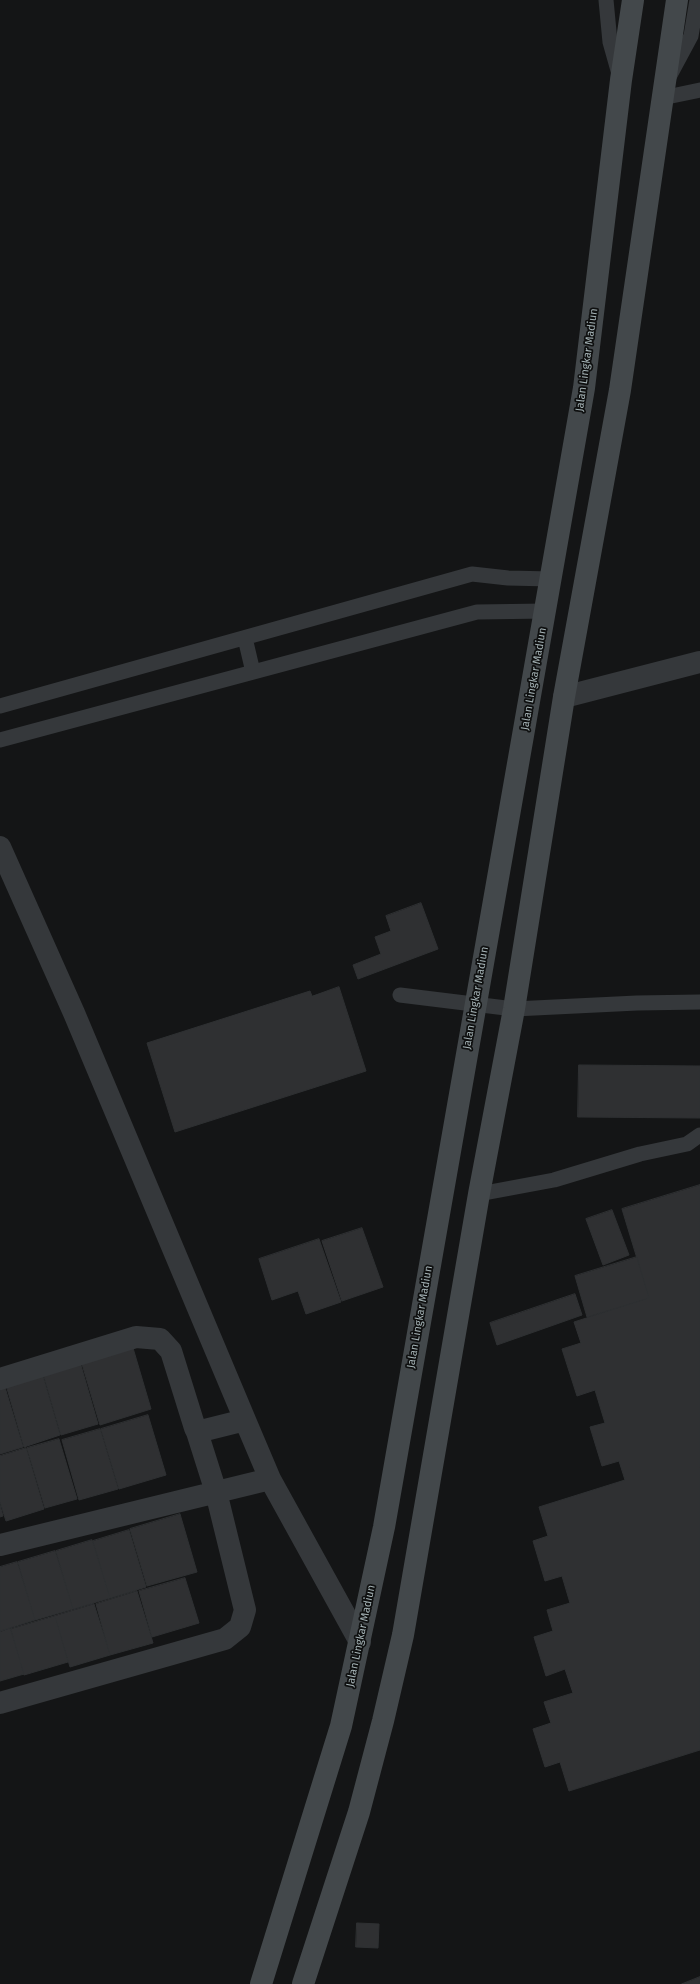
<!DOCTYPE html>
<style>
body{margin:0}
canvas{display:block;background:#141516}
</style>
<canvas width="700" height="1984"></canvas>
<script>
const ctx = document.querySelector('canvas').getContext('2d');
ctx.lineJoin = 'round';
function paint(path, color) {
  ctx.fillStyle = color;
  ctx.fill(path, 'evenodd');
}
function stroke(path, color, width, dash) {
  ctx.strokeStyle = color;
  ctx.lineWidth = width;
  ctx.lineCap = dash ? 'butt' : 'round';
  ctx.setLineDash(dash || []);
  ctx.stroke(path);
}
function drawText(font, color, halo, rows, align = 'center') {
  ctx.font = font + ' "Fira Sans",sans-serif';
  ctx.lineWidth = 3.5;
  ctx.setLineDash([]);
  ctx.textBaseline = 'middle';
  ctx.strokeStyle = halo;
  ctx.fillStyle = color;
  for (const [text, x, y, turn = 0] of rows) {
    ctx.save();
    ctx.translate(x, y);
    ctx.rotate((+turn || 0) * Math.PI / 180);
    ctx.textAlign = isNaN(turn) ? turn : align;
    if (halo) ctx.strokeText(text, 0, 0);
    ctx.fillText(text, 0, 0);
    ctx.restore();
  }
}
const building = new Path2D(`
 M421,903L438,949L358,979L353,965L381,954L375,937L391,931L386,916Z
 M339,987L366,1071L175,1132L147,1043L310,991L312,996Z
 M579,1065L700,1066V1118L578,1117Z
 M700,1185V1750L569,1791L560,1762L545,1767L533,1729L551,1723L544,1702L573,1693L565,1669L546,1676L534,1637L553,1631L547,1610L570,1603L562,1576L545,1581L533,1541L548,1536L539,1507L625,1480L619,1461L602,1466L590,1427L605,1423L595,1390L577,1396L562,1349L581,1343L574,1322L649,1298L622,1209Z
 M612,1210L629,1255L603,1265L586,1219Z
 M362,1228L383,1287L342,1301L322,1241Z
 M319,1239L341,1302L306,1314L298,1291L272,1300L259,1259Z
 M637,1257L649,1298L587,1317L575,1276Z
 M575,1294L582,1315L497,1345L490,1323Z
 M133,1348L151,1409L100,1425L82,1364Z
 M80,1362L98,1424L61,1435L43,1373Z
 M42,1373L60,1435L24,1447L6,1385Z
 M4,1384L23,1447L0,1454V1386Z
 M148,1415L166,1475L119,1489L101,1429Z
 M100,1429L118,1489L79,1500L62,1440Z
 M59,1439L77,1499L45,1508L27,1448Z
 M26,1448L44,1509L6,1521L0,1502V1456Z
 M0,1505L3,1516L0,1517Z
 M180,1514L197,1572L147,1586L130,1529Z
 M129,1530L146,1587L110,1598L93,1541Z
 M92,1540L110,1598L73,1609L56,1551Z
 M55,1551L73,1609L35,1620L18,1562Z
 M17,1562L35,1620L0,1631V1567Z
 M185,1578L199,1623L152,1637L139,1591Z
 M137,1591L153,1643L110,1655L96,1604Z
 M94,1604L110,1655L70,1667L55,1616Z
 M55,1616L68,1662L24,1675L11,1629Z
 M10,1628L24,1674L0,1681V1632Z
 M357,1923L379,1924L378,1948L356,1947Z
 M700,1977V1984H682Z`);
paint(building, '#2f3032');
stroke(building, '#2e3032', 1);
stroke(new Path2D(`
 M606,0L610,42L619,74
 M669,77L691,36L697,0
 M662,98L700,90
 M245,638L253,672
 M0,706L472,574L508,578L551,579
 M0,740L477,612L546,611
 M400,995L514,1009L637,1003L700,1002
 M479,1194L554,1180L640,1154L687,1144L700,1135`), '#35383b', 15);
stroke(new Path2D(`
 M564,697L700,662
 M0,847L74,1013L245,1420
 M0,1379L136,1337L160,1339L171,1351L195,1428L197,1432L245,1420L270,1479L0,1545
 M270,1479L360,1642
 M0,1703L225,1639L240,1627L245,1610L216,1492L197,1432`), '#35383b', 22);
stroke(new Path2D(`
 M261,1984L341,1726L384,1527L584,388L621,80L633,0
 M303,1984L359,1812L383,1721L403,1635L479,1194L514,1009L564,697L620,390L677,0`), '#43484b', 22);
drawText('11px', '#a5b3b6', '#0f1010', [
 ["Jalan Lingkar Madiun",587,360,-82],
 ["Jalan Lingkar Madiun",534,679,-80],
 ["Jalan Lingkar Madiun",476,998,-80],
 ["Jalan Lingkar Madiun",420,1317,-80],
 ["Jalan Lingkar Madiun",361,1636,-78]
]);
</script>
